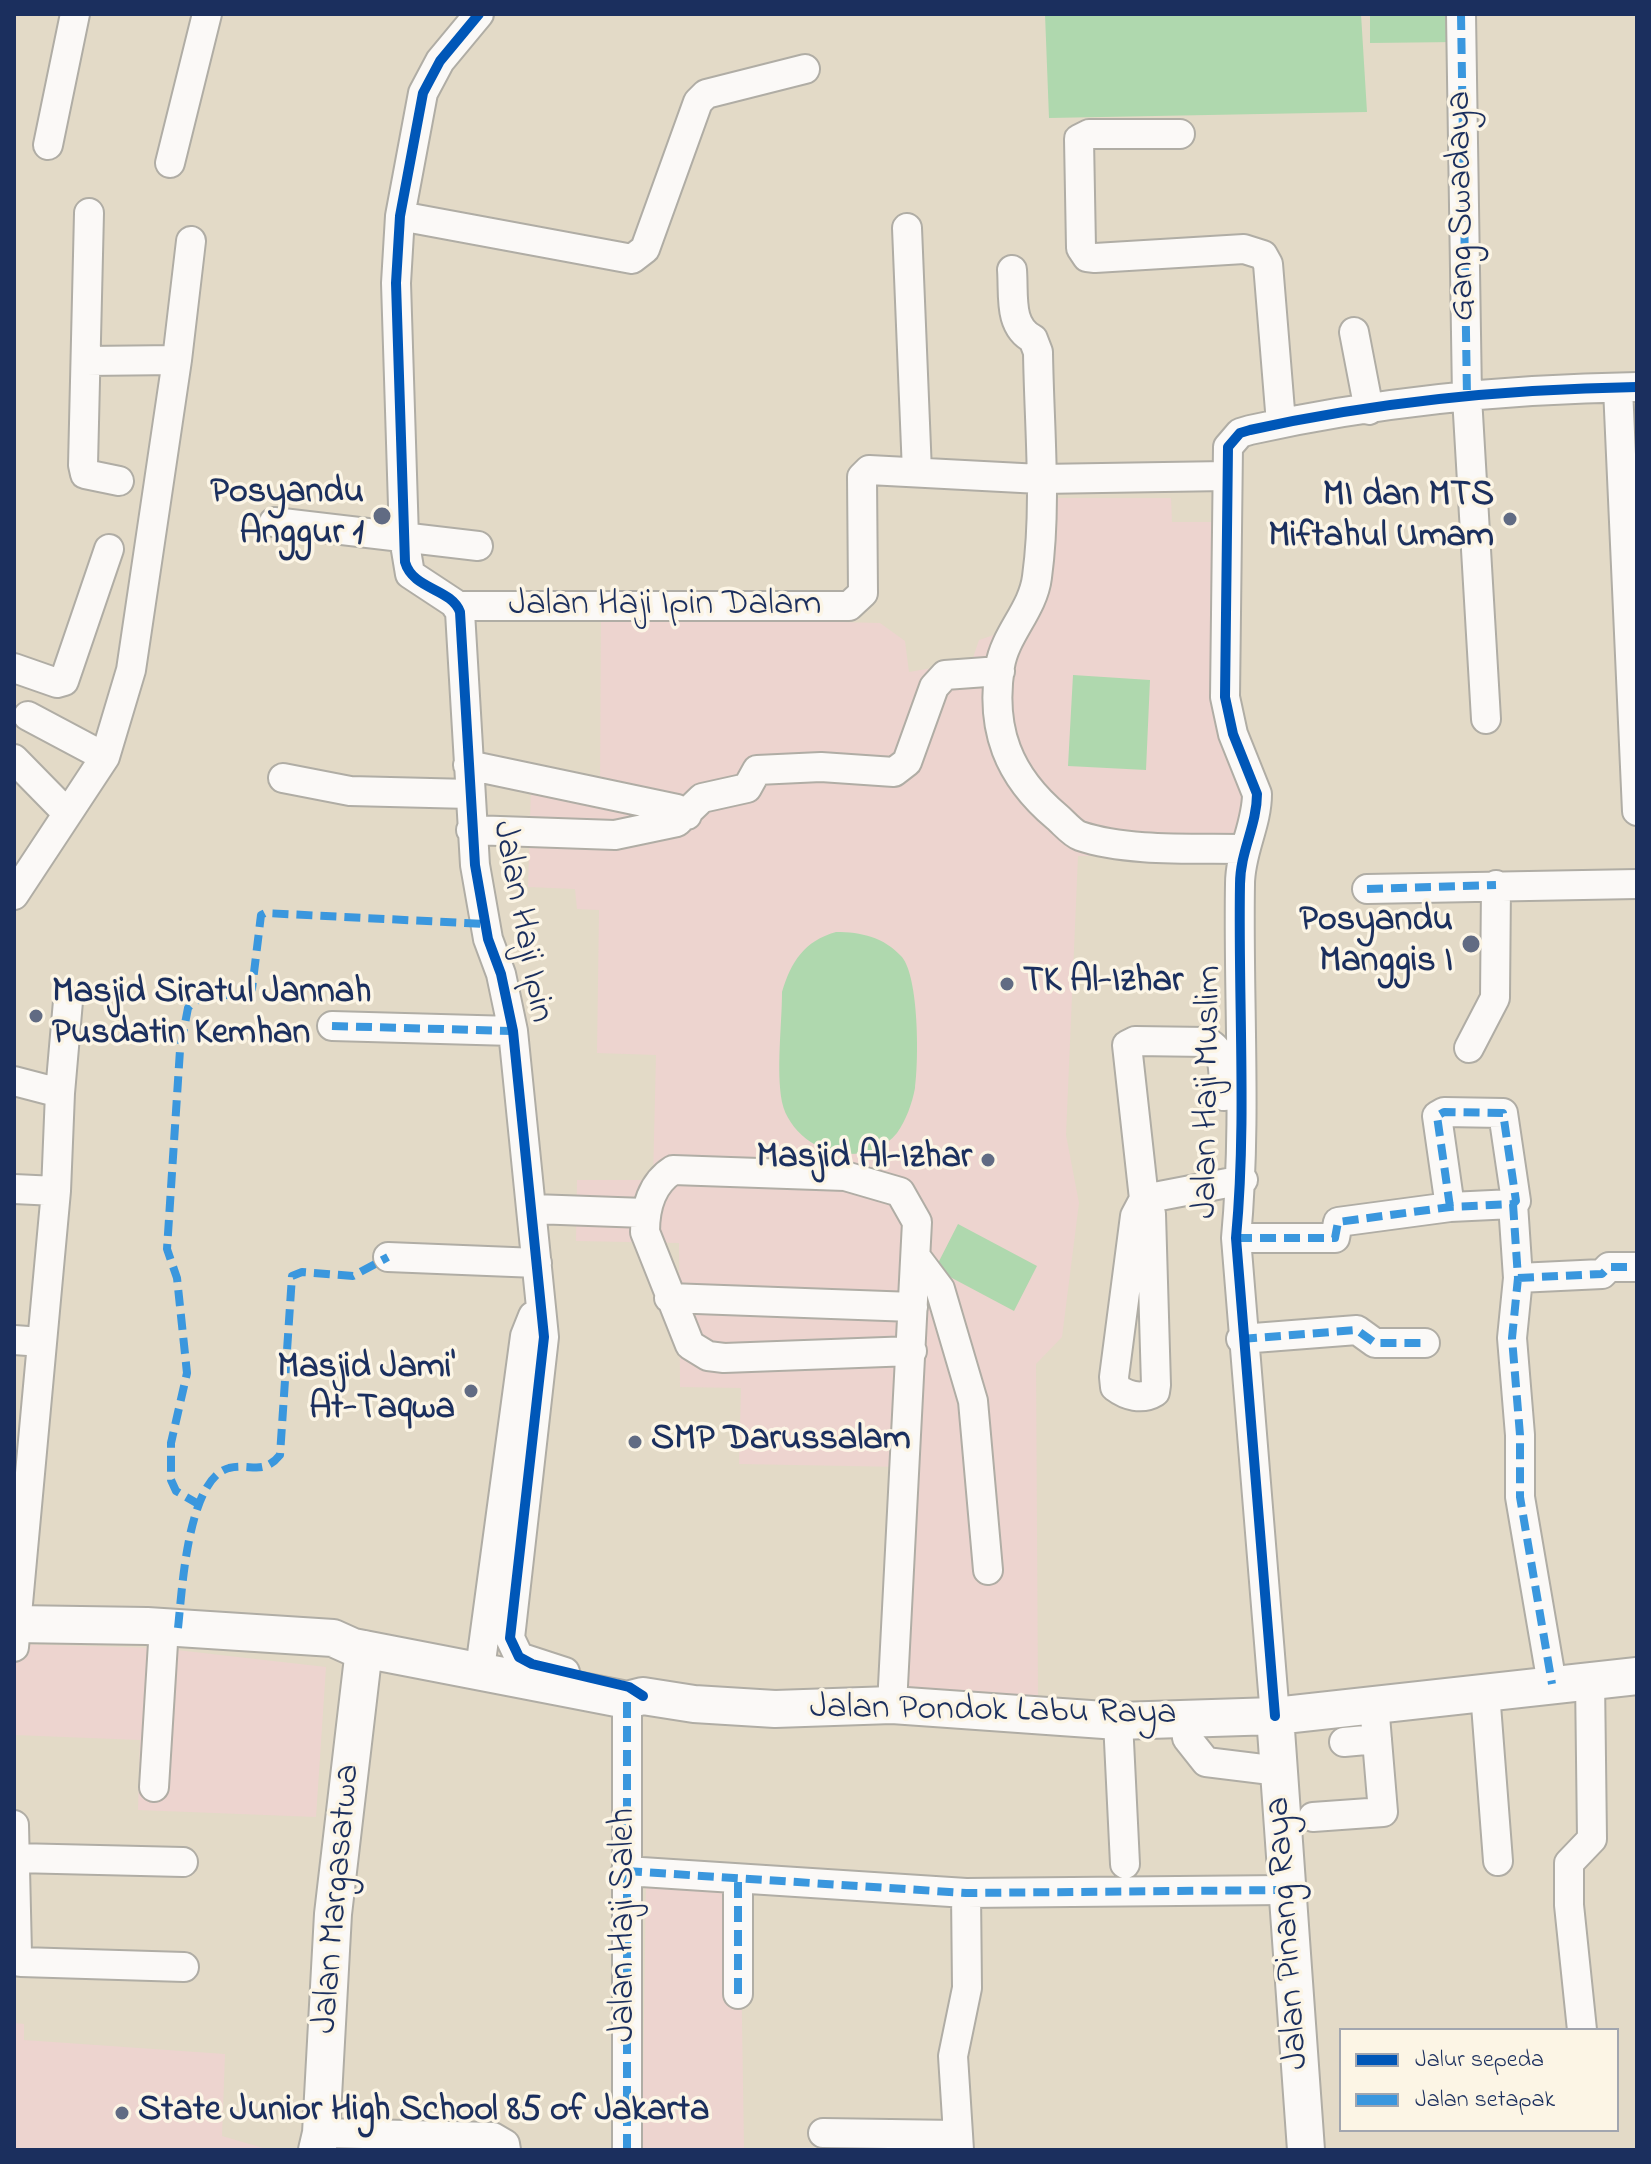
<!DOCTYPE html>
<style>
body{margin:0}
#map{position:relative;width:1651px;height:2164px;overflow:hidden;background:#e3dac7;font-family:"Indie Flower",sans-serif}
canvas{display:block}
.frame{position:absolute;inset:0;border:16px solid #1b2f5e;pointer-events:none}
.legend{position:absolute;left:1339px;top:2028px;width:280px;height:104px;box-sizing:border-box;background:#fcf5e5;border:2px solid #a2a6af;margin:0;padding:10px 14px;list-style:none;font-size:24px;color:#1b2f5e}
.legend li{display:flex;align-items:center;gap:16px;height:40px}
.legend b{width:40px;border:2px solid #a2a6af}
</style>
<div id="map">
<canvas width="1651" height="2164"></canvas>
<div class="frame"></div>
<ul class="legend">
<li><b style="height:10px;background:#0057b8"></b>Jalur sepeda</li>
<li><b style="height:10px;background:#3a97de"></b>Jalan setapak</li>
</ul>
</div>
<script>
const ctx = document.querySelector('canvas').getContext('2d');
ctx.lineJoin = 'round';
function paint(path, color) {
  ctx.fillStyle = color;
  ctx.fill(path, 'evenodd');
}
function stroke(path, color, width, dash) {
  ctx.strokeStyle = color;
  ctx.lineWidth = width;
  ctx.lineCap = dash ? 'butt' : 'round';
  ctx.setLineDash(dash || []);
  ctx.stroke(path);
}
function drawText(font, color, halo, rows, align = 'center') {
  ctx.font = font + ' "Indie Flower",sans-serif';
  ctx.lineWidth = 7;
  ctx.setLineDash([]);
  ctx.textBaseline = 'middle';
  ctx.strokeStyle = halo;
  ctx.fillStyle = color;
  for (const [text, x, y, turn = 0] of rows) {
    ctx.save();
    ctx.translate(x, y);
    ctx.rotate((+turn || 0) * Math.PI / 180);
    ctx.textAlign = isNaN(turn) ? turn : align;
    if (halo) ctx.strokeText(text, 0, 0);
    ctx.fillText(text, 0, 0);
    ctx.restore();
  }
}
paint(new Path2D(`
 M1052,498H1171L1172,522H1233L1218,687L1261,792L1248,856H1078L1066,1135L1079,1203L1062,1337L1036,1364L1038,1696L905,1697L903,1467L739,1464L741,1388L680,1387L679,1243L576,1241L577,1180H653L656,1055L597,1053L599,910L577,909L575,889L528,887L531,788L600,789L601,616L880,623L905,641L909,672L972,661L979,640L1035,621L1051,589Z
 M15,1644L159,1648L326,1667L316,1817L138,1810L140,1740L14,1735Z
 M646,1882L740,1890L744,2150H642Z
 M14,2023L24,2024V2040L225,2054L222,2136L270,2150H14Z`), '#edd4cf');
paint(new Path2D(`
 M1045,14H1361L1367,112L1049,118Z
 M1370,14H1456L1457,42L1370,43Z
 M1073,675L1150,680L1146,770L1068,766Z
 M836,932C861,932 884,937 902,957C919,978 919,1060 915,1088C912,1104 906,1120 897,1133C886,1147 866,1154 849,1154C820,1155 788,1131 782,1102C776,1070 782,1025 782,992C791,962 804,941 836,932Z
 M958,1224L1037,1266L1014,1311L935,1269Z`), '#afd8ae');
const minor = new Path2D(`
 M479,14L440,61L423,93L400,216L396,283L404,538L410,574L454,603L460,612L475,865L488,939L501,974L513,1031L544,1337L510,1638L519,1657L565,1672
 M1461,14L1467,397L1486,719
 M1180,134H1089L1079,139L1081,248L1087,257L1095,258L1244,249L1263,255L1268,264L1281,423
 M48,145L75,14
 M170,163L207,14
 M89,213L83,465L85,474L119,481
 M400,216L632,259L645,249L698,102L706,94L805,69
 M907,228L917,472
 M1012,270C1014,295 1008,326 1033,339L1038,352C1039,426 1047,504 1037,577C1033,610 1005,634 1000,666C990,729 1008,776 1057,817C1064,823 1072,833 1080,836C1127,852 1195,848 1244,849
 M1354,332L1369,410
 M86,361L177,360
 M1618,388L1637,811
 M274,522L478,546
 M458,606H849L863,593L862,477L869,470L1040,479L1226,476
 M14,668L57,683L64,681L109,549
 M28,716L105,757
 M14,759L66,812
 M468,765L677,809L687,815
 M283,778L350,791L470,794
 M471,830L615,835L677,822L702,798L747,788L757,770L821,767L894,772L907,762L934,687L945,675L1000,671
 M1367,889L1637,884
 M14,895L105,757L131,670L177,360L191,241
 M332,1026L513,1031
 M1469,1048L1495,998L1496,885
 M14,1081L60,1093L56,1191L14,1647
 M60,1093L68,1001
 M1224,1096C1223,1076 1227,1052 1207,1042L1135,1041L1127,1045L1144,1199L1151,1214L1156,1385L1155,1392C1142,1400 1127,1396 1115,1387L1114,1377L1135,1216L1144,1199L1243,1180
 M14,1189L56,1191
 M1513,1204L1518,1278L1512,1338L1520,1435V1497L1552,1684
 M533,1209L645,1213
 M1236,1238H1335L1338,1222L1450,1207L1513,1204L1516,1201L1503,1113L1444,1112L1437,1116L1450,1207
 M388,1257L537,1263
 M916,1257L940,1289L973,1401L988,1570
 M1518,1278L1602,1274L1609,1267H1637
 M669,1298L913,1307
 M1241,1339L1357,1330L1375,1343H1425
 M14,1340L42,1342
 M480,1669L525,1336L533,1316
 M1485,1692L1498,1861
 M892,1705L917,1222L900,1192L845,1176L673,1170C652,1183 645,1208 645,1232L690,1345L708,1356L724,1358L912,1351
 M1275,1716L1236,1238C1247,1120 1238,1002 1240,884C1240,852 1257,825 1257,794L1233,734L1225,697L1228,447L1240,433L1250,430C1375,402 1509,389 1637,387
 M1185,1718L1187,1738L1206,1762L1279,1771
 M1118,1721L1125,1864
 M1344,1742L1377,1739
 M154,1787L163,1643
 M1313,1817L1383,1812L1374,1704
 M14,1825L17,1954L21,1962L184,1967
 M15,1858L183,1862
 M626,1871L966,1893L1284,1890
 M738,1994V1879
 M1582,2030L1569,1905V1863L1592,1839L1590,1679
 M321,2133L493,2137L505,2144L506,2150
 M823,2133L957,2135
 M627,2150V1700
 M959,2150L953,2056L967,1988L966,1893`);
const major = new Path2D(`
 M14,1624L147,1626L333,1638L353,1647L627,1700L643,1696L694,1704L775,1709L892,1705L1118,1721L1275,1716L1637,1676
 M1275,1716L1306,2150
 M317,2150L321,2133L333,1914L364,1649`);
stroke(minor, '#b0ada5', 32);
stroke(major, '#b0ada5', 40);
stroke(minor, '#fbf9f7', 28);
stroke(major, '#fbf9f7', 36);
stroke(new Path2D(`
 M1461,14L1467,397
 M1367,889L1496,885
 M332,1026L513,1031
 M1513,1204L1518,1278L1512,1338L1520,1435V1497L1552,1684
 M1236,1238H1335L1338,1222L1450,1207L1513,1204L1516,1201L1503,1113L1444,1112L1437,1116L1450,1207
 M1518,1278L1602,1274L1609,1267H1637
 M1241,1339L1357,1330L1375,1343H1425
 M200,1505L176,1491L171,1480V1443L187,1373L177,1278L167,1249L180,1050L188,1008C204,988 233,1001 252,989L261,915L265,913L485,924
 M178,1628C182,1593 187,1479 229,1468C251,1463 263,1476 280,1455L292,1276L302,1272L353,1276L388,1257
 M626,1871L966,1893L1284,1890
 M738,1994V1879
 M627,2150V1700`), '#3a97de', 8, [16, 8]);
stroke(new Path2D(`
 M479,14L440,61L423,93L400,216L396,283L405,562C413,590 451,588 460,612L475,865L488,939L501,974L513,1031L544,1337L510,1638L519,1657L532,1664L629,1687L643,1696
 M1275,1716L1236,1238C1247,1120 1238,1002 1240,884C1240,852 1257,825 1257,794L1233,734L1225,697L1228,447L1240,433L1250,430C1375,402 1509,389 1637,387`), '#0057b8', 10);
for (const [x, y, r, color] of [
 [382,516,10,"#616b83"],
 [1510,519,8,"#616b83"],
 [1471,944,10,"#616b83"],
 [1007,984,8,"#616b83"],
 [36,1016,8,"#616b83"],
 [988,1160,8,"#616b83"],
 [471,1391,8,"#616b83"],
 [635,1442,8,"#616b83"],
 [122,2113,8,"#616b83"]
]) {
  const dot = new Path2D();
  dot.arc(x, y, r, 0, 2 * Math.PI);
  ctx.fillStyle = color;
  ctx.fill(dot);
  stroke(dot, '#fcf5e5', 3);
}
drawText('36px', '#1b2f5e', '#fcf5e5', [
 ["Gang Swadaya",1464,206,-91],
 ["Jalan Haji Ipin Dalam",665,607],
 ["Jalan Haji Ipin",520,922,79],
 ["Jalan Haji Muslim",1210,1092,-89],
 ["Jalan Pondok Labu Raya",993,1713,1],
 ["Jalan Margasatwa",339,1899,-85],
 ["Jalan Haji Saleh",626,1925,-90],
 ["Jalan Pinang Raya",1290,1933,-94]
]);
drawText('bold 36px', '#1b2f5e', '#fcf5e5', [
 ["Posyandu",364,495],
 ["Anggur 1",364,536],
 ["MI dan MTS",1494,498],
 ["Miftahul Umam",1494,539],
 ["Posyandu",1453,923],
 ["Manggis I",1453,964],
 ["TK Al-Izhar",1023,984,"left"],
 ["Masjid Siratul Jannah",52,995,"left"],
 ["Pusdatin Kemhan",52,1036,"left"],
 ["Masjid Al-Izhar",972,1160],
 ["Masjid Jami'",455,1370],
 ["At-Taqwa",455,1411],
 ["SMP Darussalam",651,1442,"left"],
 ["State Junior High School 85 of Jakarta",138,2113,"left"]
], 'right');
</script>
